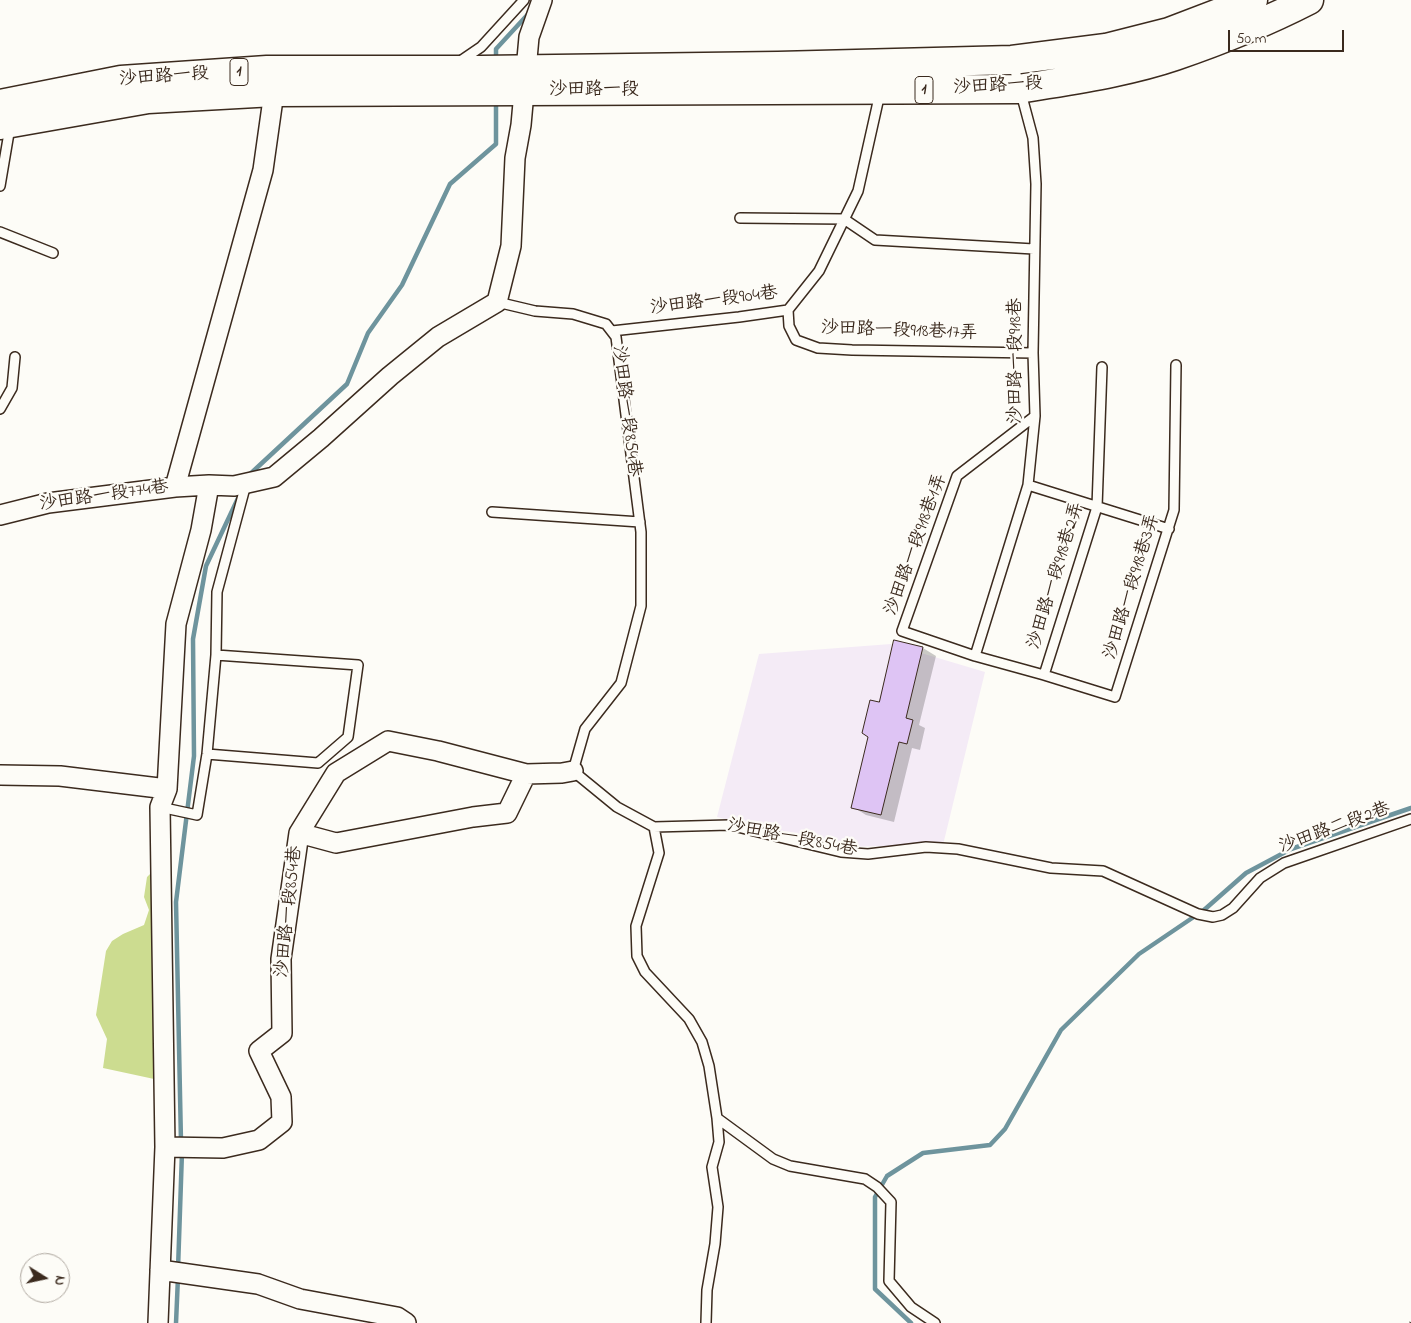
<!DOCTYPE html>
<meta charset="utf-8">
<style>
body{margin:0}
#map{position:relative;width:1411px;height:1323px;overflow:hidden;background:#fdfcf7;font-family:"Indie Flower",sans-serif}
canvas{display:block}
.north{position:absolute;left:20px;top:1253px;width:50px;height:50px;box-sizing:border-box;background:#fdfcf7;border:1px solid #afa8a0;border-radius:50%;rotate:100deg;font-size:14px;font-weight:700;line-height:20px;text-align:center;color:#3b2a1e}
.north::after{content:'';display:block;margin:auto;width:18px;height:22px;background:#3b2a1e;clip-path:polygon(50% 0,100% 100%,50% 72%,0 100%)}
.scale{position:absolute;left:1228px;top:30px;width:116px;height:22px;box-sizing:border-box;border:2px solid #3b2a1e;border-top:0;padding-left:6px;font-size:15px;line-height:18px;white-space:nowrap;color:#3b2a1e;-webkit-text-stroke:4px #fdfcf7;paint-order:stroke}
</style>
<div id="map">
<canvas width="1411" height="1323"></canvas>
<div class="north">N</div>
<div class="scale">50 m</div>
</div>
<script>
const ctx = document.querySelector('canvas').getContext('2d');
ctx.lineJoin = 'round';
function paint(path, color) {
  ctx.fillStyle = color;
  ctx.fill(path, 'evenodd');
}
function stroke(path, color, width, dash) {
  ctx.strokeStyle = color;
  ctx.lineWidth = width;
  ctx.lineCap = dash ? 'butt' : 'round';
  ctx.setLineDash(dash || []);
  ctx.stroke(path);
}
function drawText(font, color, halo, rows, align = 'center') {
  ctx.font = font + ' "Indie Flower","LXGW WenKai TC",sans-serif';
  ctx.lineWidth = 4.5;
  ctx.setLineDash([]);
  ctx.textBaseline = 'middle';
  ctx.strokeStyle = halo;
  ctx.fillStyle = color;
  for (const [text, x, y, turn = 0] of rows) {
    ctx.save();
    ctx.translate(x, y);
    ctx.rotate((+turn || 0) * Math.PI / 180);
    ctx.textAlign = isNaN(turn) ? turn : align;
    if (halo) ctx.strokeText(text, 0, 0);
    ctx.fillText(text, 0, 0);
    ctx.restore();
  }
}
paint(new Path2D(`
 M891,644L985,672L943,845L836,847L717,817L759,654Z`), '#f4ebf6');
paint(new Path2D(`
 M157,867L168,1082L103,1068L107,1039L96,1015L106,951L112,941L123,934L144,925L149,910L144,897L147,877Z`), '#ccdc90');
paint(new Path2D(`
 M895,642L923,648L936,656L919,725L925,728L920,750L912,748L894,822L866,815L853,807Z`), '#0003');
stroke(new Path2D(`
 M496,61V49L530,12
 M248,476L347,384L368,333L402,285L450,184L496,144V101
 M181,1142L176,902L194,756L193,639L206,566L240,494
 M178,1269L182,1152
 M176,1323L178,1277
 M911,1323L875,1289V1197L887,1176L923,1153L990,1145L1005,1129L1061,1030L1139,954L1204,910L1246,873L1291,849L1411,808`), '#6e949d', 4.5);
const building = new Path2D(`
 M894,640L923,647L906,718L913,720L907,744L899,742L881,815L851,808L868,737L862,733L870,700L879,702Z`);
paint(building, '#dec4f4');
stroke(building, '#3b2a1e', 1);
const lane = new Path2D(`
 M459,62L481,47L524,0
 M0,186L10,127
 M740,218L844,219L875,240L1034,249
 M0,232L53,253
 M497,302L535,311L573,314L606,324L616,337L641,532V606L621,683L585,729L573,771L617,807L654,827L729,825L841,852L868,854L926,847L958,849L1051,868L1103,871L1198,914L1213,917L1222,915L1233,908L1260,878L1284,863L1411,819
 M788,310L789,326L796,340L818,348L852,350L1033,353
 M612,331L739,317L788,310L819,271L858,191L880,93
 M0,409L12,388L15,357
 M1035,416L957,476L902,631L975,656L1044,675L1115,697L1174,510L1176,365
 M1028,485L1169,529
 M492,512L640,522
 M975,656L1028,485L1035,416L1033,353L1036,184L1033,138L1013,63
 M1044,675L1097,507L1102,367
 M207,754L318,763L348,737L358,665L216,655
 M160,807L197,815L207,754L216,655L217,592L246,484
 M654,827L659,853L636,926L637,956L645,972L689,1019L702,1042L709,1066L717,1118L773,1159L790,1166L865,1179L877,1187L891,1202L889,1281L911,1307L935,1323
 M706,1323L707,1290L715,1244L718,1207L712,1167L719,1142L717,1118`);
const street = new Path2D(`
 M175,487L263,170L274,92
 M0,515L48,503L175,487L209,485L234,486L274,477L321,438L390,376L438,337L497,302L511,246L515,158L521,125L529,37L542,0
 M0,775L60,776L167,789
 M299,833L336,843L473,817L507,813L526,774
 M165,1147L223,1148L259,1140L282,1122L281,1097L259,1051L282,1033L281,959L299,833L336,773L388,741L438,751L526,774L562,773L573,771
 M160,1270L258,1284L300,1299L397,1317L406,1323
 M158,1323L165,1147L160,807L167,789L176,624L201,530L209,485`);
const primary = new Path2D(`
 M0,104L121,80L267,70H481L778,66L1012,60L1106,48L1169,32L1253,0
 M0,125L148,99L274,92L1019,89C1071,80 1125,73 1175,56C1219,41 1268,21 1309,0`);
stroke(lane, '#3b2a1e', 12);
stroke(street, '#3b2a1e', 22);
stroke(primary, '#3b2a1e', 31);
stroke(new Path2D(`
 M1410,1323L1411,1322`), '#3b2a1e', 2.5, [1, 4]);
stroke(lane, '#fdfcf7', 9);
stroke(street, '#fdfcf7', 19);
stroke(primary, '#fdfcf7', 28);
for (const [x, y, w] of [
 [239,72,18],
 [924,90,18]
]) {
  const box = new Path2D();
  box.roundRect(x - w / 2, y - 13.5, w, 27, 4);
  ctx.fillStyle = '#fdfcf7';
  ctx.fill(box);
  stroke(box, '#3b2a1e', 1);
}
drawText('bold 16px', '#3b2a1e', null, [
 ["1",239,72],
 ["1",924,90]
]);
drawText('18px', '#3b2a1e', '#fdfcf7', [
 ["沙田路一段",164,78,-4],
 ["沙田路一段",998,87,-3],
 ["沙田路一段",594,91],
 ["沙田路一段904巷",714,302,-7],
 ["沙田路一段918巷17弄",899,332,2],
 ["沙田路一段918巷",1017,361,-90],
 ["沙田路一段854巷",625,411,83],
 ["沙田路一段774巷",104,497,-8],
 ["沙田路一段918巷1弄",917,545,-70],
 ["沙田路一段918巷2弄",1057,576,-73],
 ["沙田路一段918巷3弄",1133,587,-73],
 ["沙田路二段2巷",1335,829,-20],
 ["沙田路一段854巷",792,839,11],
 ["沙田路一段854巷",290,912,-84]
]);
</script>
